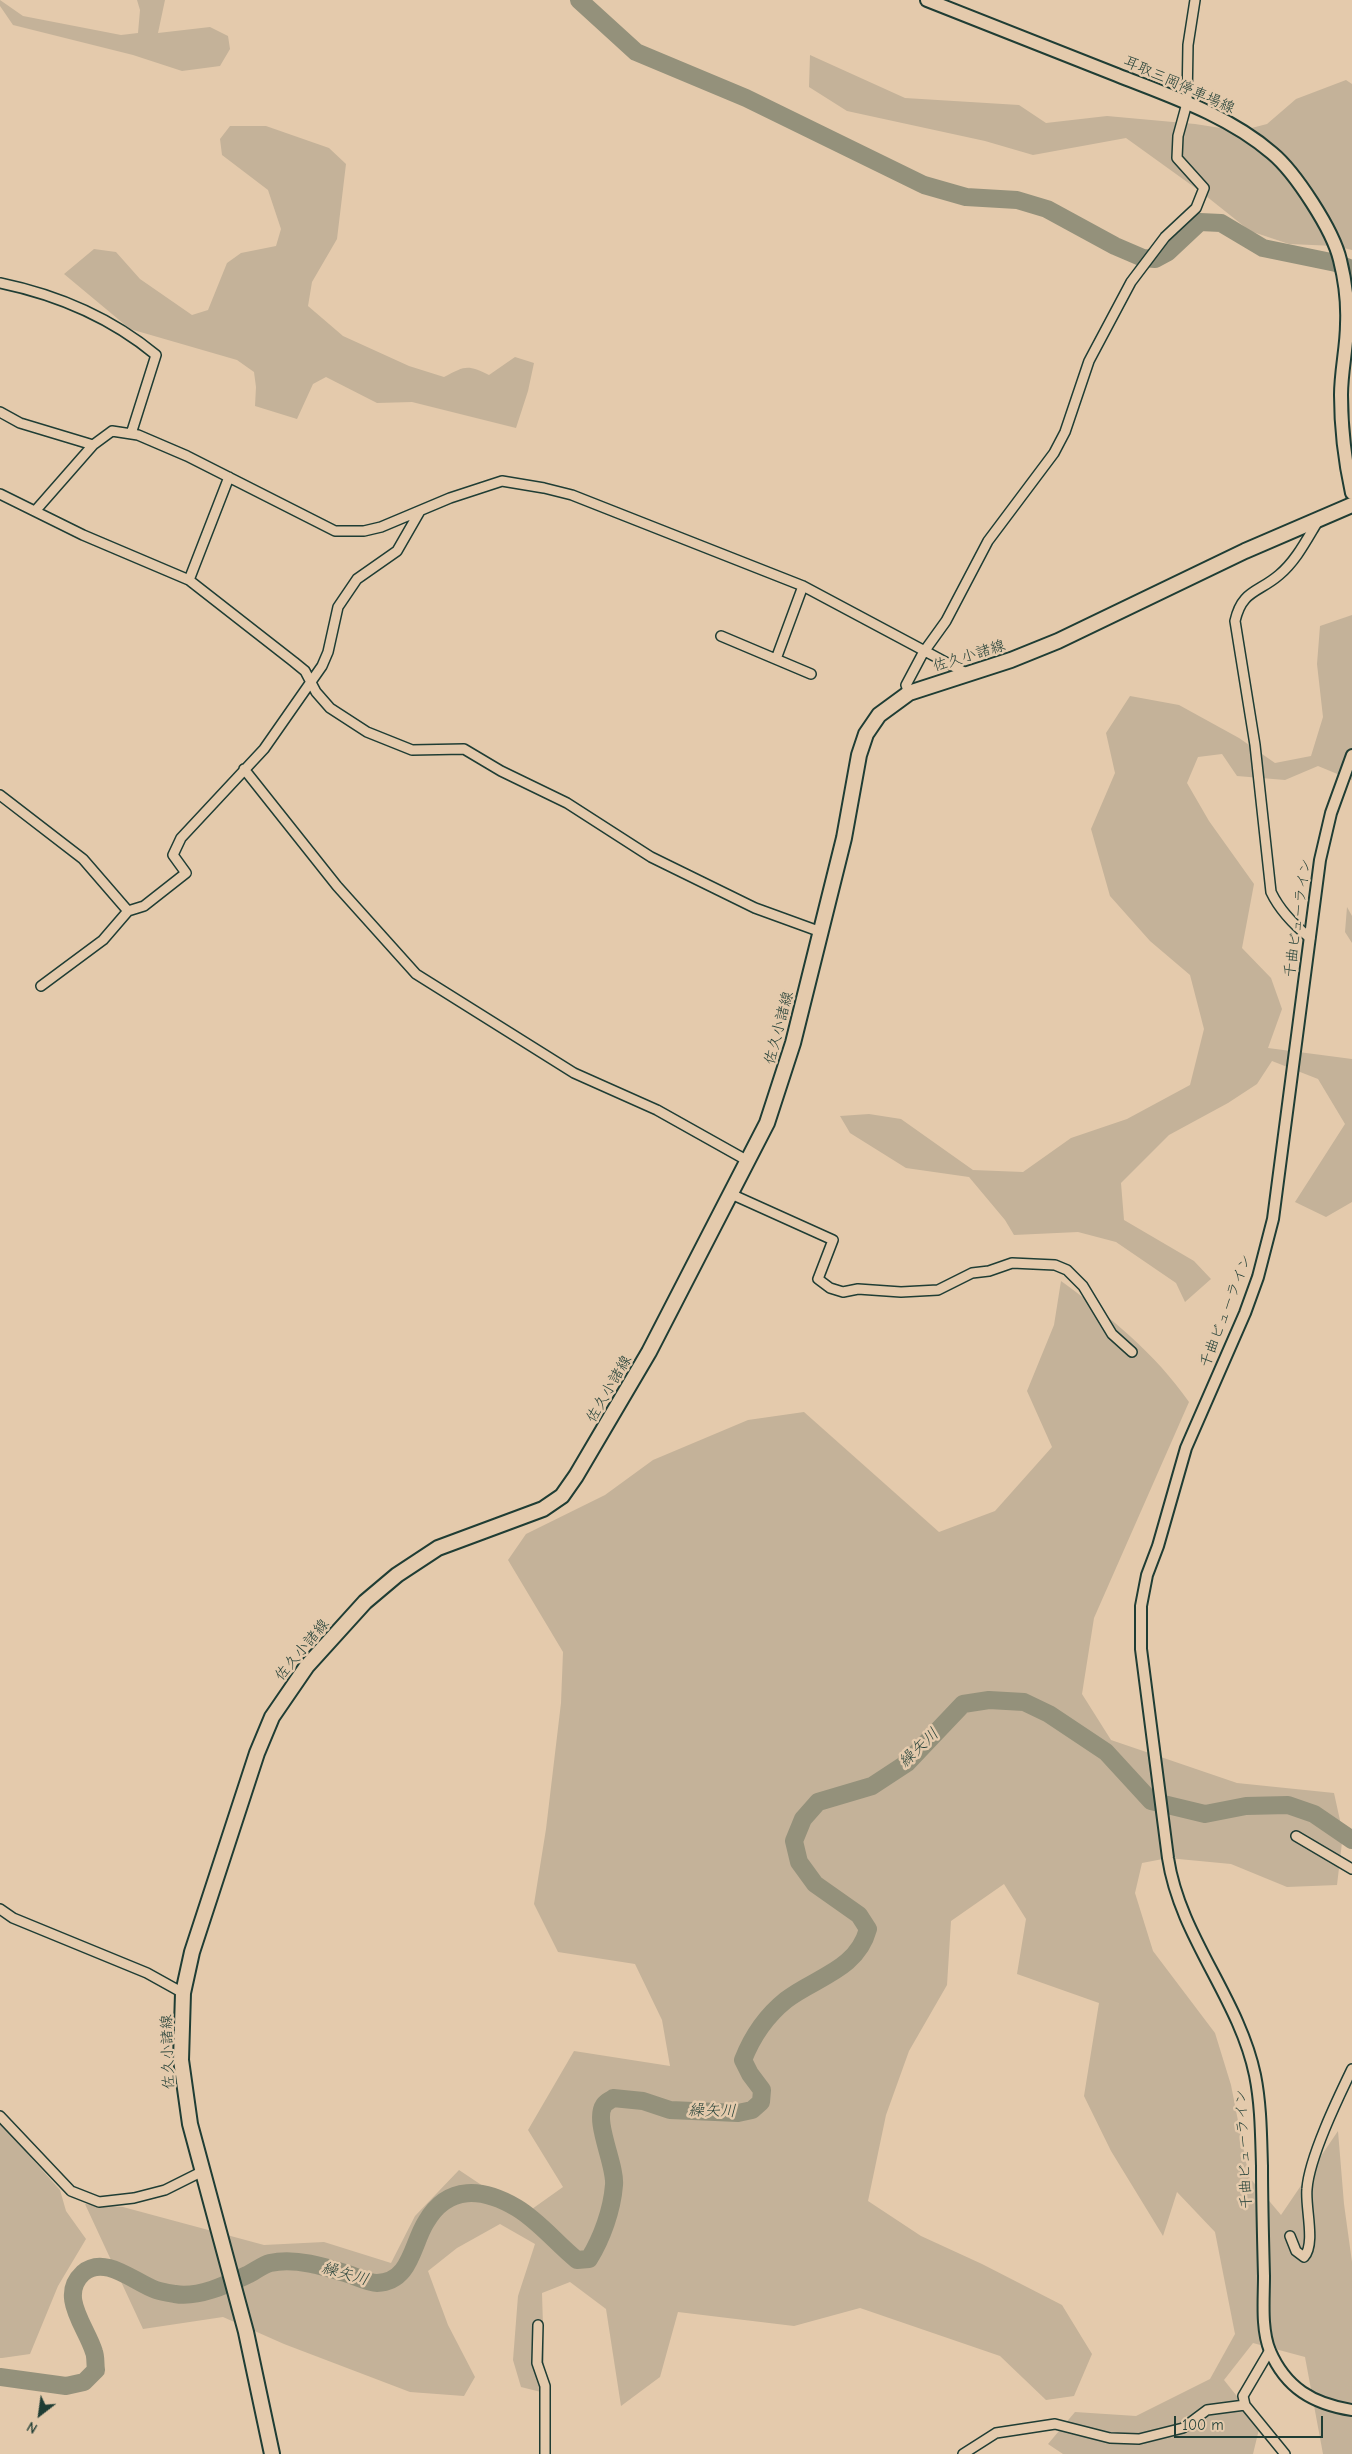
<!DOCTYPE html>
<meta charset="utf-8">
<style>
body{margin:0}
#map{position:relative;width:1352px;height:2454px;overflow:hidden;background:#e4caac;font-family:"Comic Neue",sans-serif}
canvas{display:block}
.north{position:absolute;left:15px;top:2389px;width:50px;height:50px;-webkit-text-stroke:4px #e4caac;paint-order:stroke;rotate:210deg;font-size:14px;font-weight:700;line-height:20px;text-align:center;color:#1f3d34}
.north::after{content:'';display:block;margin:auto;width:18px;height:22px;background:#1f3d34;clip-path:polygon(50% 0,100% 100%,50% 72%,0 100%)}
.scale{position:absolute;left:1174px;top:2416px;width:149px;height:22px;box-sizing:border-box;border:2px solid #1f3d34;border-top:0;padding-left:6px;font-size:15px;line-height:18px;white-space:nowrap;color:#1f3d34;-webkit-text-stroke:4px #e4caac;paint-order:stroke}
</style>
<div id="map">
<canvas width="1352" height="2454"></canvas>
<div class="north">N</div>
<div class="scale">100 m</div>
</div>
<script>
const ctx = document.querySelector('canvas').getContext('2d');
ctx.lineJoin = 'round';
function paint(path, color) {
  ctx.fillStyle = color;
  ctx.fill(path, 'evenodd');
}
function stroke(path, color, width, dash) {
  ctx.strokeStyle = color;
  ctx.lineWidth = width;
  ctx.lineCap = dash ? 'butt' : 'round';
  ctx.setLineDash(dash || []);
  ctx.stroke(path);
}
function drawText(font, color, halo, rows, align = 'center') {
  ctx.font = font + ' "Comic Neue","Klee One",sans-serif';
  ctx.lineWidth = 5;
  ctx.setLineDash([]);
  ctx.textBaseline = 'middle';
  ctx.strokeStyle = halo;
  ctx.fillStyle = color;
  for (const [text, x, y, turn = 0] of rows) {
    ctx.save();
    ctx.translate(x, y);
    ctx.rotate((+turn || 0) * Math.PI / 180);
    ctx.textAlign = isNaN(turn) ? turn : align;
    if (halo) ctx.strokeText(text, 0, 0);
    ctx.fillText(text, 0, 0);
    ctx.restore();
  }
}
paint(new Path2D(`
 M0,0L23,16L121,35L138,33L140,10L137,0H165L158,33L210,27L228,36L230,49L220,66L182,71L133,55L13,25L0,6Z
 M810,55L905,98L1019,105L1046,123L1107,116L1195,124L1240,131L1267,124L1296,99L1346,80L1352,84V250L1335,246L1289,244L1250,231L1201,192L1126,138L1033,155L985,141L847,111L809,87Z
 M230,126H266L329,148L346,164L337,239L312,282L308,306L343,336L409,366L444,377C465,366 467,364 489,375L515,357L534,363L528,391L516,428L412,402L377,403L326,377L313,384L297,419L255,406L256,387L254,372L237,360L130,329L64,274L94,249L116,252L140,279L192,315L208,310L227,263L241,253L276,246L281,229L268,190L222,155L220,139Z
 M1352,615V780L1318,766L1285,780L1237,776L1222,754L1198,757L1187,783L1209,821L1254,884L1242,948L1271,978L1282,1009L1268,1048L1352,1059V1202L1326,1217L1295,1202L1345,1124L1318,1079L1272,1061L1257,1084L1228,1103L1169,1135L1121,1183L1124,1220L1194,1261L1211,1279L1185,1302L1176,1283L1116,1242L1078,1232L1014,1235L1005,1220L969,1177L906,1168L850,1133L840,1116L869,1114L901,1119L973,1170L1023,1172L1071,1138L1127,1119L1190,1085L1204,1029L1190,975L1150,941L1110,896L1091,829L1115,773L1106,733L1130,696L1179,705L1239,738L1275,763L1311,756L1323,717L1317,664L1320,626Z
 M1347,907L1352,916V943L1345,932Z
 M1061,1281C1109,1316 1155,1353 1189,1402L1094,1618L1082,1694L1111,1740L1237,1783L1334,1793L1343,1834L1337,1885L1287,1887L1231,1864L1168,1858L1142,1863L1135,1893L1153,1951L1215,2033L1231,2085L1249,2177L1281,2215L1338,2131L1344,2204L1352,2262V2454H1323L1305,2357L1253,2343L1224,2380L1260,2425L1253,2454H1063L1048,2444L1075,2412L1136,2416L1210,2379L1235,2334L1215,2232L1177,2192L1163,2236L1111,2151L1084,2096L1099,2003L1017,1974L1026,1919L1004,1884L951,1921L947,1985L909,2051L886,2115L868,2201L921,2236L982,2264L1062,2305L1092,2354L1074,2396L1046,2400L1000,2356L860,2308L794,2326L678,2312L660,2377L621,2406L606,2309L570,2282L542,2293L545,2393L521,2387L513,2360L518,2296L535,2244L500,2224L457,2248L428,2271L448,2325L475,2377L464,2396L410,2392L284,2344L223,2317L143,2329L85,2204L123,2207L264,2245L324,2242L391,2263L415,2216L459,2170L525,2214L563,2187L528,2130L574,2051L670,2066L662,2020L635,1964L558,1952L534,1904L546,1829L561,1703L563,1652L508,1560L526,1534L605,1495L653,1460L748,1420L804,1412L939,1532L995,1511L1052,1447L1027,1391L1054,1325Z
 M0,2123L60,2190L66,2211L86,2239L58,2286L30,2354L2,2358H0Z`), '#c4b299');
stroke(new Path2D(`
 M579,0L636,52L746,98L924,185L966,197L1017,200L1047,209L1115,246L1143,258L1155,259L1168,252L1200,222L1221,223L1263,248L1336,263L1352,269
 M0,2377L66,2386L84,2382L96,2370C95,2364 96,2357 94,2352C86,2326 58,2296 83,2273C105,2254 135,2283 156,2290C162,2292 169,2293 175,2294C198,2298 226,2285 247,2275C254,2272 262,2265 270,2263C295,2257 326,2267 348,2274C357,2277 369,2283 377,2283C411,2282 412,2244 426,2222C448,2184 483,2188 517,2208C540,2222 556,2243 577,2260L589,2259C602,2238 612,2210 614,2185C616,2165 593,2121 604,2105C606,2102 611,2100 613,2098L643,2101L670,2110L738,2113L752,2110L761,2102L762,2090L750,2074L743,2060C752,2037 766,2016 786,2000C816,1977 857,1970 868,1929L859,1915L815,1884L799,1862L794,1841L803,1819L818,1802L872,1786L907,1763L963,1704L989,1700L1024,1702L1049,1714L1106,1752L1151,1801L1205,1814L1246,1806L1288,1805L1314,1814L1352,1840`), '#94917b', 18);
const minor = new Path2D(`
 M0,283C58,295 110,317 156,355L131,434
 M0,412L20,423L93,445
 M0,494L83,535L189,580L294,662L305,671L316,692L330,708L367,732L412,750L464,749L501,771L567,803L651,857L755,908L821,932
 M36,510L93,445L112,431L138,435L187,456L335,531H364L381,527L450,498L502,481L544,488L572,495L803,586L966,673
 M189,580L229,477
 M721,636L811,674
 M776,659L803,586
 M909,693L906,685L923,653L946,621L988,541L1054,453L1065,432L1089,361L1131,282L1165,237L1196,208L1204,188L1177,158L1178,136L1187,103L1188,45L1195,0
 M244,769L337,886L416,974L574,1073L657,1110L748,1161
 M0,795L83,859L128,911
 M1310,938C1294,925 1280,911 1271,892L1255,745L1235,621C1242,590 1258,593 1279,575C1296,561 1307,539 1318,521
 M41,986L103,940L128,911L144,906L186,873L173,855L181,838L264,749L322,666L328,652L338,607L357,579L397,551L420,511
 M731,1194L833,1240L818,1279L830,1288L843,1292L858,1289L901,1292L938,1290L972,1273L989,1271L1012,1263L1055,1265L1067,1270L1083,1286L1112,1334L1132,1352
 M1296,1836L1352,1869
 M0,1909L13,1918L147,1973L183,1993
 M0,2116L71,2191L99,2202L134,2198L165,2190L201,2172
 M1290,2236L1296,2251L1304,2257C1316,2244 1305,2207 1307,2189C1309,2158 1338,2098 1352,2069
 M538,2325L537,2363L545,2386V2454
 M1270,2350L1243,2396L1245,2405L1285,2454
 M963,2454L996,2433L1055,2424L1110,2438L1139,2439L1183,2428L1207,2410L1245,2405`);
const tertiary = new Path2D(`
 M1352,755L1331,813L1320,860L1273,1219L1258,1277L1245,1313L1186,1448L1158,1546L1147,1575L1141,1606V1649L1168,1858C1180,1937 1239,1998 1255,2075C1261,2105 1261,2135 1262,2166C1262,2202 1263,2239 1264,2276C1264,2300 1261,2329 1270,2351C1286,2388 1313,2404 1352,2410`);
const secondary = new Path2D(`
 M927,0C991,25 1054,50 1117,75C1170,96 1228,115 1272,153C1295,172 1333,230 1340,260C1345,280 1348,303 1347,324C1347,347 1341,371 1341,395C1341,427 1345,461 1352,493`);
const primary = new Path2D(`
 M272,2454L246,2332L190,2124L181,2060L183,1993L192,1952L257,1753L272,1717L307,1666L365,1602L397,1575L438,1548L543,1509L562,1496L576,1476L649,1352L767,1123L793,1043L844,838L859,755L866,734L879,715L909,693L1011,660L1058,641L1245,551L1352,505`);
stroke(minor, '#1f3d34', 12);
stroke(tertiary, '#1f3d34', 14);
stroke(secondary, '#1f3d34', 16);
stroke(primary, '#1f3d34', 18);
stroke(minor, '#e4caac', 9);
stroke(tertiary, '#e4caac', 10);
stroke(secondary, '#e4caac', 12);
stroke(primary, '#e4caac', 14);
drawText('15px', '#1f3d34', '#e4caac', [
 ["耳取三岡停車場線",1179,85,24],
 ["佐久小諸線",969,656,-17],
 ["千曲ビューライン",1298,918,-82],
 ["佐久小諸線",779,1028,-75],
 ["千曲ビューライン",1226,1311,-69],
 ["佐久小諸線",609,1389,-60],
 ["佐久小諸線",302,1650,-50],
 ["佐久小諸線",168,2052,-92],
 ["千曲ビューライン",1244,2149,-93]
]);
drawText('italic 16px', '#2b453b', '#e4caac', [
 ["繰矢川",919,1748,-44],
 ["繰矢川",712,2111,1],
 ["繰矢川",345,2274,16]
]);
</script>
